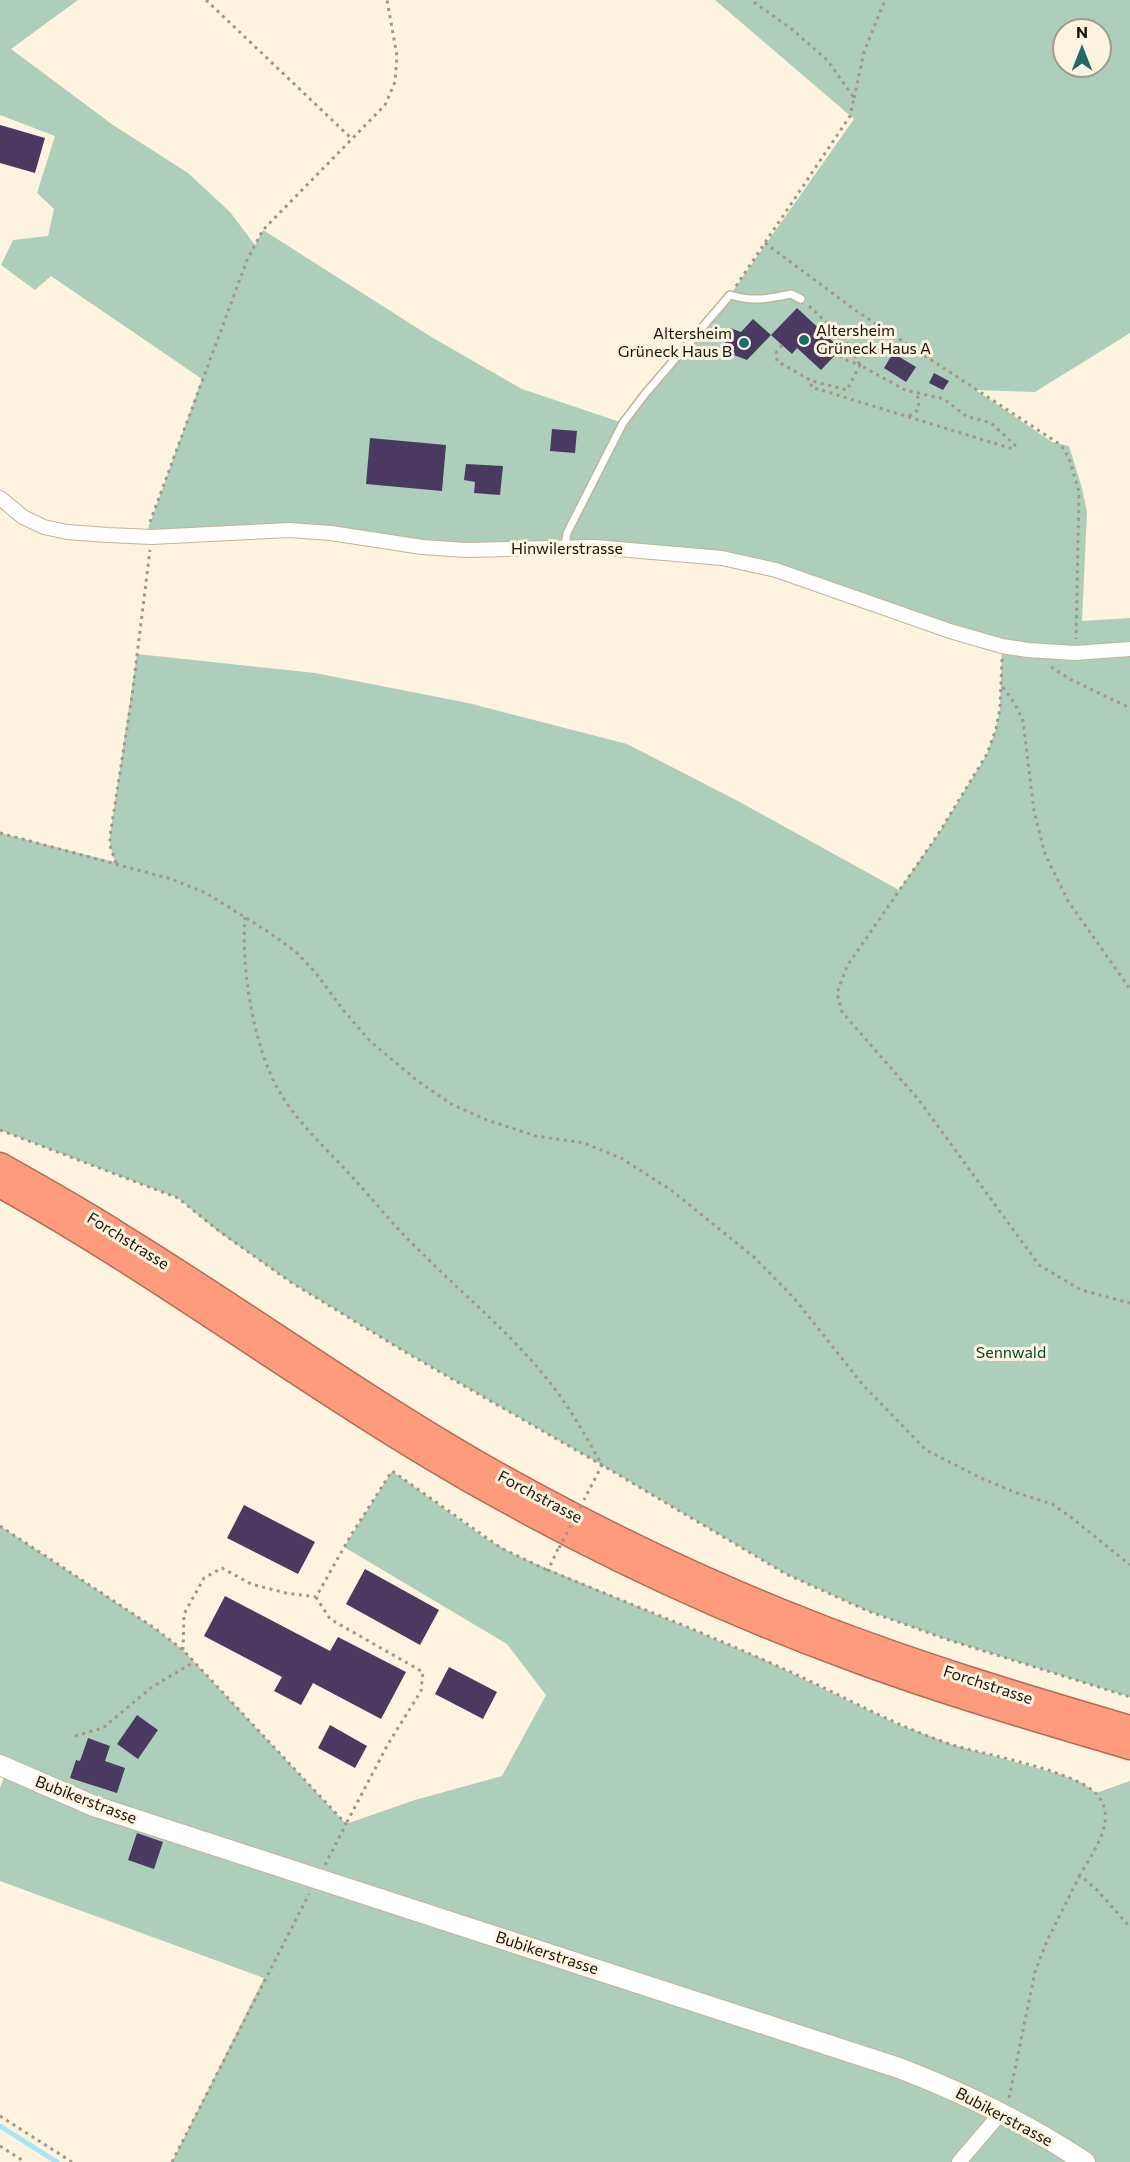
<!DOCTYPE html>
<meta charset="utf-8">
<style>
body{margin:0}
#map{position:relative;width:1130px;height:2162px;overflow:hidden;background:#fef3de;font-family:Commissioner,sans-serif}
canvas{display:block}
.north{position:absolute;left:1052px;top:18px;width:60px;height:60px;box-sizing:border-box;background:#fef3de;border:2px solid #a39a8a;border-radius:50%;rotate:0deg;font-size:16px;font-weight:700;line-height:24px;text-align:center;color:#1a150c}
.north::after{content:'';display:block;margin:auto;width:21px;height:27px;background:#1f6b6c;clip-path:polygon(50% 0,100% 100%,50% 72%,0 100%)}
</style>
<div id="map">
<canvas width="1130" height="2162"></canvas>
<div class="north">N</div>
</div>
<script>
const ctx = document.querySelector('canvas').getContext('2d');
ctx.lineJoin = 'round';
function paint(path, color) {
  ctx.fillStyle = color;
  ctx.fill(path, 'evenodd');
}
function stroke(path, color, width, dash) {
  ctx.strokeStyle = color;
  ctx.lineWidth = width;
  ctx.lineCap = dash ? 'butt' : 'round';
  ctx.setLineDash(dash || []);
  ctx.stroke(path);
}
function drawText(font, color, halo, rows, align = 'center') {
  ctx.font = font + ' Commissioner,sans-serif';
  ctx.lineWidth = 6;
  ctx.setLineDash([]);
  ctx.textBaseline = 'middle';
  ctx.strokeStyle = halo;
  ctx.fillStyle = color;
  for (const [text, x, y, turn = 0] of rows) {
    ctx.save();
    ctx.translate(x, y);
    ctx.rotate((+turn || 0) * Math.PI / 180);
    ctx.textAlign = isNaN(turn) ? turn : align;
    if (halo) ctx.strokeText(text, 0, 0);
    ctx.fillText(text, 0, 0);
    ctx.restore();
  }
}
paint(new Path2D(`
 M0,0H78L11,49L113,125L188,173L230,212L255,245L263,230L433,338L522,389L623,423L730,295L854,119L715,0H1130V333L1035,392L976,390L1052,442L1069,446L1082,488L1087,512L1082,621L1130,618V1697L946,1639L868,1611L786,1574L602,1465L407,1353L292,1283L219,1232L178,1198L0,1130V833L115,862L110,846V836L137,654L315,673L468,703L627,744L738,801L899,890L937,836L987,754L996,729L1000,708L1002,646L722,558L488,550L331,533L145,537L202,379L51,276L35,290L1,265L13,240L48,236L54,209L37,193L55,136L0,115ZM1064,30H1100V66H1064Z
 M392,1471L485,1538L515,1555L762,1659L897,1724L953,1745L1059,1774L1082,1783L1096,1793L1130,1781V2162H172L264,1978L0,1881V1788L7,1769L0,1765V1526L153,1627L183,1650L346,1824L415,1800L502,1776L546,1695L507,1644L344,1547Z`), '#adceba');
stroke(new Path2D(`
 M0,2126L57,2162`), '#a6e6f8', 5);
paint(new Path2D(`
 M0,125L45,138L35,173L0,163Z
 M797,308L841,349L821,370L797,348L792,354L771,335L747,360L723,351L730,328L741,332L753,319L771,335Z
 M893,353L916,367L906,382L884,368Z
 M934,373L949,381L943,390L929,383Z
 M552,429L577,431L575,453L550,451Z
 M370,438L446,445L442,491L366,484Z
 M466,464L503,466L500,495L474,493L475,482L464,480Z
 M244,1505L315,1542L298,1574L227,1538Z
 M365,1569L439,1610L420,1645L346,1604Z
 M225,1596L330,1651L338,1637L406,1672L381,1719L313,1683L301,1705L274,1691L282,1677L204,1636Z
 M449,1667L497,1692L483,1719L435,1694Z
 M137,1715L158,1730L138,1759L117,1744Z
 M330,1725L367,1746L355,1768L318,1748Z
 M88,1738L110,1746L105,1761L125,1768L117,1793L70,1778L76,1760L80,1761Z
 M137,1833L163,1842L154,1869L128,1860Z`), '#4a3a62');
const lane = new Path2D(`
 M565,547L567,533L623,423L645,394L730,295C754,302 767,299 791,294L801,299`);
const street = new Path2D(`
 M0,498L23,517L44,527L67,532L108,535L152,537L289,530L331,533L422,547L466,550L595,547L722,558L776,570L950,631L1002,646L1028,650L1075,653L1130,649
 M959,2162L1001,2113`);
const secondary = new Path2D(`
 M0,1765L94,1806L899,2068C964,2093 1026,2123 1085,2162`);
const highway = new Path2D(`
 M0,1165C41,1188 82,1211 121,1236C248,1314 368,1402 498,1475C600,1532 706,1583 815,1625C918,1665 1024,1697 1130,1728
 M0,1185C167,1278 320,1396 486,1489C603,1555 725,1612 851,1658C942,1692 1036,1719 1130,1747`);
stroke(lane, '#c1b39a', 10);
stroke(street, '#c1b39a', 16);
stroke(secondary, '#c1b39a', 22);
stroke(highway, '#af6c55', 27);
stroke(new Path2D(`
 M206,0L352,139
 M854,98L864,52L885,0
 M765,243L855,310L1061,445L1069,458L1079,492L1076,639
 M736,286L850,116L854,98L828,61L793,30L751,0
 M809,306L846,341L860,365L905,390L944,399L966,416L991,423L1015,445L1013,449L811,387L812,381
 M782,345L776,353L777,361L812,381L847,390L860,365L843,359L837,352
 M909,416L918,410L919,400L916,393
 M150,522L247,260L263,230L385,105L395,82L397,56L387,0
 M1002,659L1000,708L996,729L987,754L937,836L847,966L837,993L842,1012L918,1099L1039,1265L1081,1290L1130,1303
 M1051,667L1070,679L1130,708
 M1003,687L1015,704L1023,721L1034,811L1045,854L1068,901L1130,989
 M0,833L171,879L206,893L267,931L295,951L315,972L344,1011L370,1041L419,1082L453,1105L487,1120L536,1136L584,1143L621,1158L671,1190L755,1258L794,1298L863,1385L926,1450L983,1479L1017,1493L1052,1504L1072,1518L1130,1565
 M116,863L110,846V836L132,696L150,550
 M245,917C241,967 253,1045 278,1089C297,1123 328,1150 354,1179C375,1202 395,1227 418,1249C459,1291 505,1328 543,1374C566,1401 584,1433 602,1465L584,1500
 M0,1130L178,1198L219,1231L292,1283L407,1353L602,1465L786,1574L868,1611L946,1639L1130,1697
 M0,1526L153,1627L183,1650L346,1824L325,1865
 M558,1549L548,1570C627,1603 708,1634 786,1670C842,1695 896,1727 956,1746C987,1755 1082,1772 1099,1797C1117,1822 1092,1853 1080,1875L1098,1891L1130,1927
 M316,1597L330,1619L423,1672L421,1691L388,1744L346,1824
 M183,1650L184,1614L204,1578L222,1568L251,1584L286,1593L316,1597L351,1535L392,1471L501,1548L547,1570
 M75,1736L103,1728L152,1687L194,1662
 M1009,2098L1035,1972L1047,1941L1080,1875
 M0,2116L72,2162
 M0,2146L25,2162
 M172,2162L309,1894`), '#a09787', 3, [3, 4.5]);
stroke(lane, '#fff', 7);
stroke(street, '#fff', 14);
stroke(secondary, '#fff', 20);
stroke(highway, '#ff9b7d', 24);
stroke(new Path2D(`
 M559,1548L583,1502`), '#a09787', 3, [3, 4.5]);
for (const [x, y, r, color] of [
 [804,340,6,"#1f6b6c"],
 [744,343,6,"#1f6b6c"]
]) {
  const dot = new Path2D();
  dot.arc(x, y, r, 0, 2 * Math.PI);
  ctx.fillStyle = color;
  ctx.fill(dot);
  stroke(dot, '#fef3de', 2);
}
drawText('16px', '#1a150c', '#fef3de', [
 ["Altersheim",816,331],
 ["Grüneck Haus A",816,349],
 ["Altersheim",732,334,"right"],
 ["Grüneck Haus B",732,352,"right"]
], 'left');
drawText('16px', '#1a150c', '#fef3de', [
 ["Hinwilerstrasse",567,549],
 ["Forchstrasse",128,1241,32],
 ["Forchstrasse",540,1497,28],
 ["Forchstrasse",988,1685,18],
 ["Bubikerstrasse",86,1800,21],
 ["Bubikerstrasse",547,1953,18],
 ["Bubikerstrasse",1004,2117,28]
]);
drawText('16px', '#05482c', '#fef3de', [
 ["Sennwald",1011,1353]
]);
</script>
